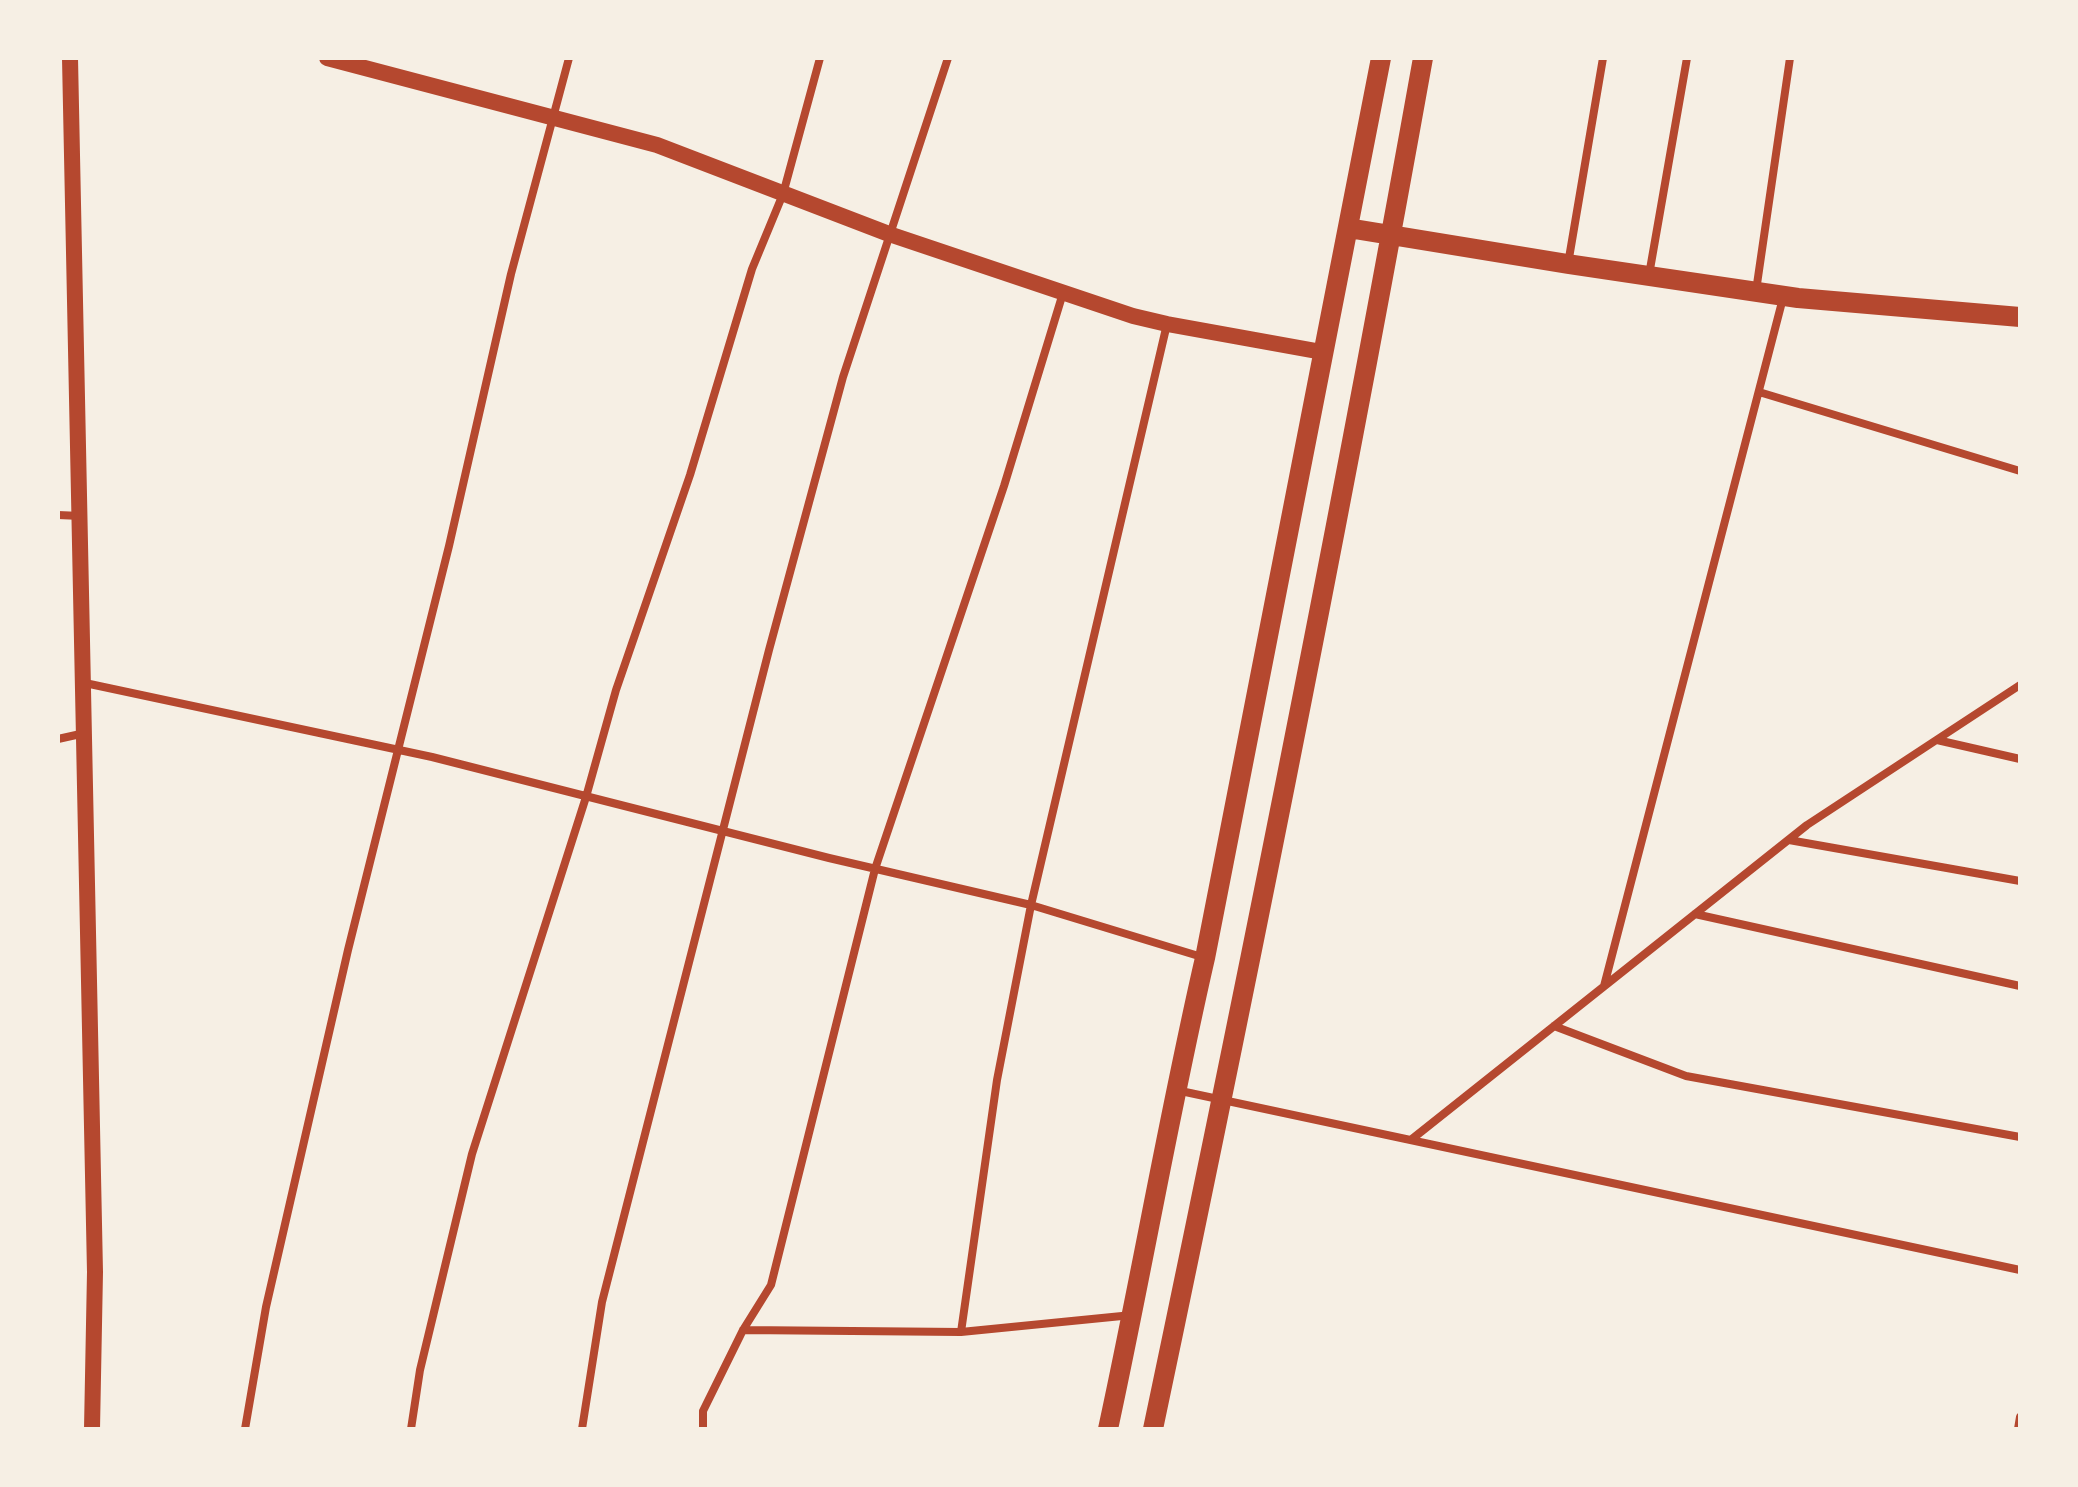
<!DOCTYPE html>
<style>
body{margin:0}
#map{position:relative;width:2078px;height:1487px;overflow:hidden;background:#f6efe4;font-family:Lora,serif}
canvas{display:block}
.frame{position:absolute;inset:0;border:60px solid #f6efe4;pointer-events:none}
</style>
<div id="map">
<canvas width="2078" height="1487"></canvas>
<div class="frame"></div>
</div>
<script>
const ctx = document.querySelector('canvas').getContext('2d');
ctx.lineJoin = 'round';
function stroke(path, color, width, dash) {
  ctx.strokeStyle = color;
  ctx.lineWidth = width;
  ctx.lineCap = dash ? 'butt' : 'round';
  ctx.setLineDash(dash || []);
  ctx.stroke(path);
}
stroke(new Path2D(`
 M1568,264L1603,58
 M1649,275L1687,58
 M1756,291L1790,58
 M1759,392L2020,471
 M58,515L81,516
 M85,683L432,757L829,858L1031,905L1202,957
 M58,739L85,733
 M1937,740L2020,759
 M1789,840L2020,881
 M1695,914L2020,986
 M1604,986L1783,298
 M1554,1026L1686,1076L2020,1137
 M1176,1090L2020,1270
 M1412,1139L1807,825L2020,685
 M743,1330L961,1332L1132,1315
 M961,1332L997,1080L1031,905L1167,324
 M245,1429L266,1307L348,950L449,546L511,274L569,58
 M411,1429L420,1370L472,1154L586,797L616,690L690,475L752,269L783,194L820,58
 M582,1429L602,1302L769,650L843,377L948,58
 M703,1429V1411L743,1330L771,1285L875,869L1004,486L1063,293
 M2018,1429L2020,1417`), '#b5482f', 8);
stroke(new Path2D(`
 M70,58L95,1272L92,1429
 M327,58L657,145L889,234L1133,316L1167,324L1322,352`), '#b5482f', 16);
stroke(new Path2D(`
 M1348,228L1568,264L1798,298L2020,317
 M1108,1429C1142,1272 1169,1114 1205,958L1381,58
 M1153,1429C1249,973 1341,516 1423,58`), '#b5482f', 20);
</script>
